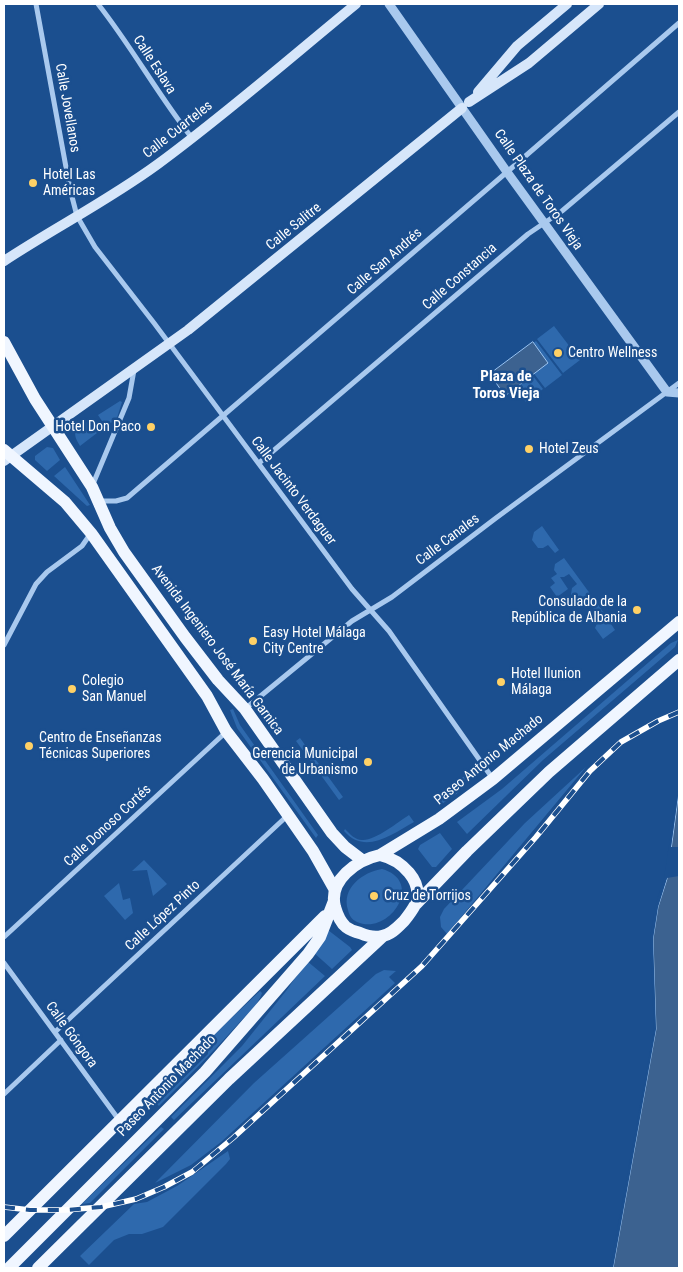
<!DOCTYPE html>
<meta charset="utf-8">
<style>
body{margin:0}
#map{position:relative;width:683px;height:1272px;overflow:hidden;background:#1b4f8f;font-family:"Roboto Condensed",sans-serif}
canvas{display:block}
.frame{position:absolute;inset:0;border:5px solid #fff;pointer-events:none}
</style>
<div id="map">
<canvas width="683" height="1272"></canvas>
<div class="frame"></div>
</div>
<script>
const ctx = document.querySelector('canvas').getContext('2d');
ctx.lineJoin = 'round';
function paint(path, color) {
  ctx.fillStyle = color;
  ctx.fill(path, 'evenodd');
}
function stroke(path, color, width, dash) {
  ctx.strokeStyle = color;
  ctx.lineWidth = width;
  ctx.lineCap = dash ? 'butt' : 'round';
  ctx.setLineDash(dash || []);
  ctx.stroke(path);
}
function drawText(font, color, halo, rows, align = 'center') {
  ctx.font = font + ' "Roboto Condensed",sans-serif';
  ctx.lineWidth = 5;
  ctx.setLineDash([]);
  ctx.textBaseline = 'middle';
  ctx.strokeStyle = halo;
  ctx.fillStyle = color;
  for (const [text, x, y, turn = 0] of rows) {
    ctx.save();
    ctx.translate(x, y);
    ctx.rotate((+turn || 0) * Math.PI / 180);
    ctx.textAlign = isNaN(turn) ? turn : align;
    if (halo) ctx.strokeText(text, 0, 0);
    ctx.fillText(text, 0, 0);
    ctx.restore();
  }
}
paint(new Path2D(`
 M554,326L580,360L563,373L537,339Z
 M536,341L562,375L545,388L519,354Z
 M517,355L543,389L526,402L500,368Z
 M120,401L122,402L117,418L106,427L98,415Z
 M89,421L97,433L80,446C71,431 75,430 89,421Z
 M47,447L53,448L60,460L47,471L35,460V456Z
 M65,467L90,505L87,506L54,476Z
 M542,526L559,550L555,553L548,545L543,548H538L532,540L534,532Z
 M564,558L591,595L582,602L576,601L571,594L572,588L577,584L569,574L564,577H560L568,589L557,597L550,587L555,583L551,578L557,574L554,570L555,564Z
 M595,600L615,630L603,639L595,628L600,617L590,604Z
 M678,640L675,647L543,760L467,834L457,822L502,789L671,643Z
 M233,709L240,725L318,835L316,838L237,728L230,710Z
 M300,738L343,797L339,800L296,741Z
 M586,767L447,934L441,927L440,917L444,909L525,823Z
 M466,775C467,791 450,798 439,806L434,797Z
 M409,815L414,822C391,835 365,855 344,831L345,829C350,834 355,840 362,840C375,841 398,822 409,815Z
 M440,833L452,849L436,867H432L418,849L420,845Z
 M144,860L167,884L153,896L147,870L132,871Z
 M382,869C425,881 390,936 357,922C352,920 349,915 348,910C341,888 363,872 382,869Z
 M119,883L123,900L130,898L133,913L125,920L104,896Z
 M328,930L350,947L352,950L332,969L313,952Z
 M307,961L325,976L174,1120L171,1117L242,1046L286,991Z
 M384,970L396,971L389,977L395,983L221,1142L191,1165L155,1183L254,1083L376,974Z
 M260,991L262,993C259,1004 247,1014 239,1023C213,1052 186,1079 159,1106L157,1104L208,1054L206,1042Z
 M161,1127L164,1129L90,1203L82,1204Z
 M228,1151L230,1159L226,1164L163,1227L142,1234H129L114,1240L89,1265L80,1256L134,1204L147,1202L177,1186Z`), '#2e69ad');
const water = new Path2D(`
 M533,342L548,363L505,396L490,374Z
 M679,791V1268H613L656,1029L653,939L658,907L667,879Z`);
paint(water, '#3c6290');
stroke(water, '#9cc4f0', 1);
paint(new Path2D(`
 M679,788L671,847H679V876L667,878L658,907L653,939L656,1029L613,1268H610L654,1029L650,939L655,906L664,878L677,792Z`), '#1b4f8f');
stroke(new Path2D(`
 M36,4L70,189L77,216L95,247L154,323L352,589L389,631L493,779
 M98,4C132,47 158,95 192,138
 M259,463L528,234L562,211L679,112
 M93,484L129,398L134,370
 M101,501H116L127,498L507,172L679,23
 M4,645L36,584L47,572L82,546L91,533
 M246,708L352,621L392,597L496,518L679,383
 M4,937L226,732
 M4,963L119,1120
 M55,1032L287,816
 M4,1094L61,1040`), '#a9c9ee', 5);
stroke(new Path2D(`
 M389,4L507,172L667,392L679,393`), '#a9c9ee', 9);
stroke(new Path2D(`
 M478,92L517,46L567,4
 M469,102L529,63L599,4
 M4,261C54,228 109,200 158,164C226,114 290,58 356,4
 M4,461L188,330L462,108`), '#d6e6fa', 10);
stroke(new Path2D(`
 M4,342L35,399L92,487L110,528L124,552L185,637L218,680L245,709L332,833L345,847L362,860
 M4,450L65,502L91,533L207,696L226,731L263,779L313,851L335,890
 M380,855L439,819L493,779L679,622
 M380,855C401,860 425,881 415,905C412,911 408,916 404,921C398,927 391,935 382,936C375,938 367,936 360,933C355,932 350,930 346,927C340,922 337,914 335,907C328,880 357,860 380,855Z
 M416,904L467,851L549,772L679,660
 M4,1236L325,916
 M9,1268L205,1072L308,954L320,937L334,901
 M38,1268L229,1079L383,936`), '#f0f6ff', 12);
const rail = new Path2D(`
 M4,1207L30,1210H66L101,1207L136,1199L164,1187L192,1172L233,1138L422,966L536,837L590,771L621,742L658,721L679,712`);
stroke(rail, '#fff', 5.5);
stroke(rail, '#1b4f8f', 4, [11]);
for (const [x, y, r, color] of [
 [33,183,5,"#ffd166"],
 [558,353,5,"#ffd166"],
 [151,427,5,"#ffd166"],
 [529,449,5,"#ffd166"],
 [637,610,5,"#ffd166"],
 [253,641,5,"#ffd166"],
 [501,682,5,"#ffd166"],
 [72,689,5,"#ffd166"],
 [29,746,5,"#ffd166"],
 [368,762,5,"#ffd166"],
 [374,896,5,"#ffd166"]
]) {
  const dot = new Path2D();
  dot.arc(x, y, r, 0, 2 * Math.PI);
  ctx.fillStyle = color;
  ctx.fill(dot);
  stroke(dot, '#1b4f8f', 2);
}
drawText('14px', '#fff', '#1b4f8f', [
 ["Calle Eslava",154,65,57],
 ["Calle Jovellanos",67,108,80],
 ["Calle Cuarteles",178,130,-38],
 ["Calle Plaza de Toros Vieja",538,190,55],
 ["Calle Salitre",294,227,-39],
 ["Calle San Andrés",385,262,-41],
 ["Calle Constancia",460,277,-41],
 ["Calle Jacinto Verdaguer",293,491,53],
 ["Calle Canales",448,540,-37],
 ["Avenida Ingeniero José María Garnica",217,650,53],
 ["Paseo Antonio Machado",489,760,-39],
 ["Calle Donoso Cortés",108,826,-43],
 ["Calle López Pinto",163,916,-43],
 ["Calle Góngora",71,1035,54],
 ["Paseo Antonio Machado",167,1086,-46]
]);
drawText('14px', '#fff', '#1b4f8f', [
 ["Hotel Las",43,175],
 ["Américas",43,191],
 ["Centro Wellness",568,353],
 ["Hotel Don Paco",141,427,"right"],
 ["Hotel Zeus",539,449],
 ["Consulado de la",627,602,"right"],
 ["República de Albania",627,618,"right"],
 ["Easy Hotel Málaga",263,633],
 ["City Centre",263,649],
 ["Hotel Ilunion",511,674],
 ["Málaga",511,690],
 ["Colegio",82,681],
 ["San Manuel",82,697],
 ["Centro de Enseñanzas",39,738],
 ["Técnicas Superiores",39,754],
 ["Gerencia Municipal",358,754,"right"],
 ["de Urbanismo",358,770,"right"],
 ["Cruz de Torrijos",384,896]
], 'left');
drawText('bold 15px', '#fff', '#1b4f8f', [
 ["Plaza de",506,377],
 ["Toros Vieja",506,394]
]);
</script>
